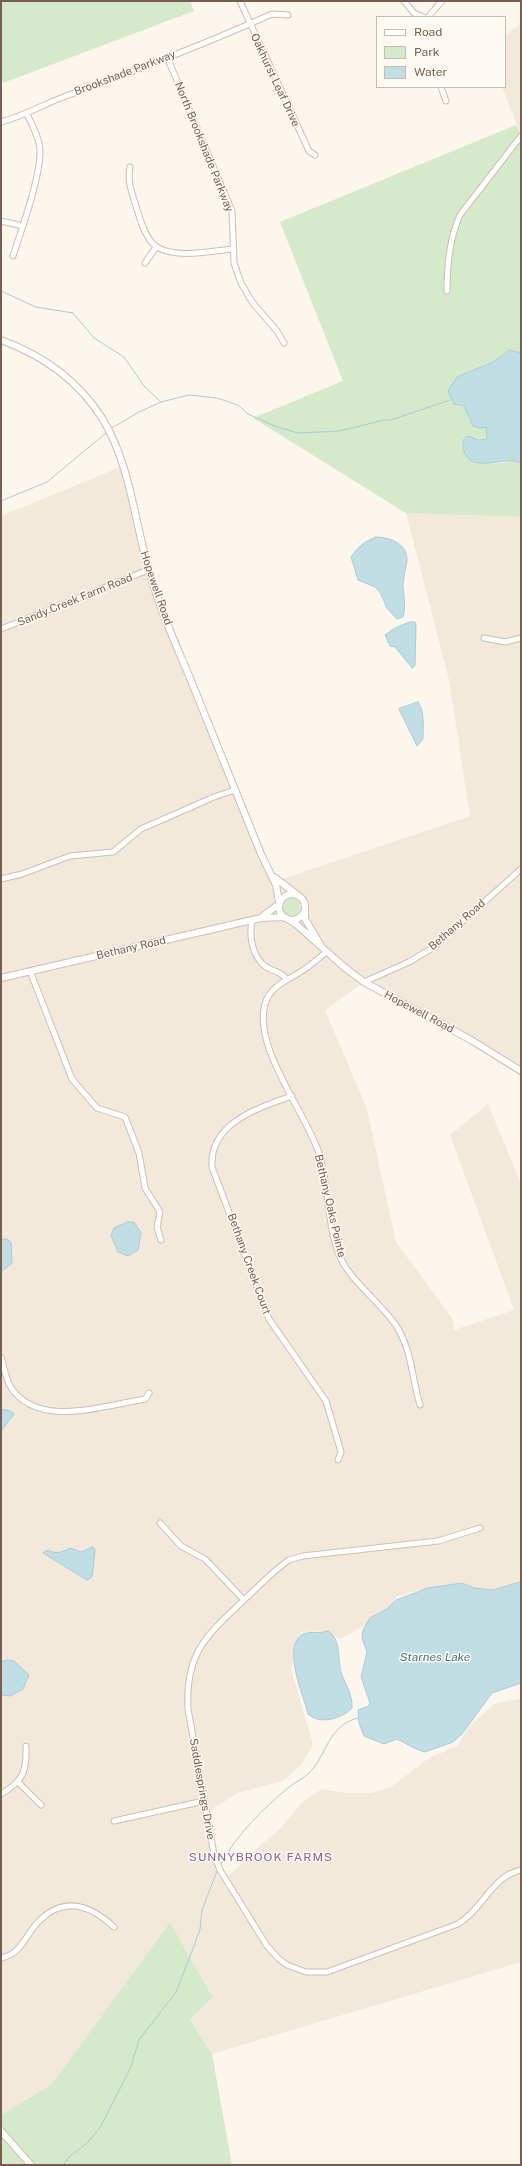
<!DOCTYPE html>
<style>
body{margin:0}
#map{position:relative;width:522px;height:2166px;overflow:hidden;background:#fcf6ec;font-family:"Public Sans",sans-serif}
canvas{display:block}
.frame{position:absolute;inset:0;border:2px solid #765f50;pointer-events:none}
.legend{position:absolute;left:376px;top:16px;width:130px;height:72px;box-sizing:border-box;background:#fefaf3;border:1px solid #c8bcb2;margin:0;padding:5px 7px;list-style:none;font-size:12px;color:#765f50}
.legend li{display:flex;align-items:center;gap:8px;height:20px}
.legend b{width:20px;border:1px solid #c8bcb2}
</style>
<div id="map">
<canvas width="522" height="2166"></canvas>
<div class="frame"></div>
<ul class="legend">
<li><b style="height:5px;background:#fff"></b>Road</li>
<li><b style="height:11px;background:#d5e9cb"></b>Park</li>
<li><b style="height:11px;background:#c1dee5"></b>Water</li>
</ul>
</div>
<script>
const ctx = document.querySelector('canvas').getContext('2d');
ctx.lineJoin = 'round';
function paint(path, color) {
  ctx.fillStyle = color;
  ctx.fill(path, 'evenodd');
}
function stroke(path, color, width, dash) {
  ctx.strokeStyle = color;
  ctx.lineWidth = width;
  ctx.lineCap = dash ? 'butt' : 'round';
  ctx.setLineDash(dash || []);
  ctx.stroke(path);
}
function drawText(font, color, halo, rows, align = 'center') {
  ctx.font = font + ' "Public Sans",sans-serif';
  ctx.lineWidth = 3;
  ctx.setLineDash([]);
  ctx.textBaseline = 'middle';
  ctx.strokeStyle = halo;
  ctx.fillStyle = color;
  for (const [text, x, y, turn = 0] of rows) {
    ctx.save();
    ctx.translate(x, y);
    ctx.rotate((+turn || 0) * Math.PI / 180);
    ctx.textAlign = isNaN(turn) ? turn : align;
    if (halo) ctx.strokeText(text, 0, 0);
    ctx.fillText(text, 0, 0);
    ctx.restore();
  }
}
paint(new Path2D(`
 M521,24V135L502,87H505V35Z
 M125,465L149,570L273,882L470,816L449,680L406,513L521,517V1070L367,980L325,1010L367,1109L396,1242L452,1318L454,1330L514,1310L450,1135L488,1104L521,1184V1588L495,1596L423,1589L396,1597L392,1611L340,1639L323,1631L301,1632L291,1669L313,1744L302,1764L283,1781L238,1793L206,1813L213,1860L226,1879L252,1852L280,1829L302,1802L322,1789L346,1793H372L391,1787L429,1758L457,1746L469,1727L494,1704L521,1698V1962L212,2054L190,2018L213,1996L170,1922L52,2084L1,2115V516Z`), '#f3e9db');
paint(new Path2D(`
 M1,1H190L194,11L3,83L1,75Z
 M516,125L521,135V353L510,350L493,362L457,377L459,406H464L473,426L480,428L486,426L487,439C479,440 473,436 464,438C462,442 462,446 464,450C469,464 489,464 502,463C510,462 513,459 521,462V517L406,513L253,418L343,381L280,222Z
 M282 907a9 9 0 1 1 18 0a9 9 0 1 1-18 0Z
 M170,1922L213,1997L190,2019L212,2054L232,2165H1V2115L52,2084Z`), '#d5e9cb');
const water = new Path2D(`
 M510,350L521,353V463C506,454 461,480 463,440L468,436L479,440L487,439L486,427L480,428L473,426L464,406L454,404L448,391L457,377L493,362Z
 M376,537C390,537 408,544 407,561C406,569 403,577 403,586C404,596 406,606 403,617L397,619L387,608L380,592L375,587L358,580L351,557C358,547 365,541 376,537Z
 M410,622H415L416,624L415,666L412,668L395,647L390,646L385,635L395,628Z
 M418,702C425,711 423,728 423,739L417,746L399,709Z
 M128,1222H134L141,1233L138,1250L128,1256L118,1252L111,1235L114,1228Z
 M1,1239H7L11,1242L12,1263L1,1272Z
 M1,1409L11,1411L14,1414L1,1431Z
 M93,1547L95,1550L92,1577L87,1580L43,1553L48,1550C57,1555 62,1552 70,1548L81,1552Z
 M521,1582V1683L492,1693L462,1734L453,1742L425,1752L416,1749L397,1739L384,1744L364,1736L359,1723L358,1710L369,1706L370,1703L361,1677L367,1652L362,1638L363,1630L370,1618L387,1609L396,1600L428,1588L462,1583L474,1588L493,1590Z
 M328,1631C342,1640 337,1658 341,1672C345,1684 353,1695 352,1708C342,1719 319,1725 308,1714C304,1696 281,1646 303,1634C310,1631 320,1634 328,1631Z
 M8,1660L14,1661L29,1675L23,1689L10,1696L1,1695V1662Z`);
paint(water, '#c1dee5');
stroke(water, '#a8ccd6', 1);
stroke(new Path2D(`
 M1,291L36,307L73,313L94,338L124,357L144,386L161,402
 M110,429L139,412L161,402L189,395L217,398L238,405L248,414L277,427L298,433L340,431L384,420H391L450,400
 M1,501L47,482L106,433
 M221,1864C236,1835 264,1808 289,1787C295,1782 303,1779 309,1773C328,1754 327,1726 358,1718
 M63,2165L69,2157L88,2142L100,2128L130,2069L139,2040L176,1992L194,1946L200,1929L202,1910L217,1871`), '#a8ccd6', 1);
const minor = new Path2D(`
 M240,1L309,151L315,155
 M404,1L414,13L423,17
 M428,17L442,1
 M167,57L232,211L234,263L241,283L252,302L277,331L284,343
 M441,87L446,101
 M1,122C24,116 44,104 66,96C135,71 205,44 272,14L288,15
 M130,167C127,181 132,193 136,206C140,219 145,239 157,247C176,259 212,251 233,249
 M1,221L23,226
 M13,256C22,228 40,179 40,151C40,139 32,125 27,114
 M145,263L156,247
 M447,291C447,267 450,237 460,215L521,136
 M1,629L148,570
 M484,638L505,642L521,638
 M1,879L22,874L70,856L113,852L141,829L214,797L235,790
 M252,920C249,936 252,957 266,967C276,973 279,970 287,980
 M326,952C319,958 311,965 302,971C288,980 270,986 265,1004C253,1048 305,1111 319,1153C329,1185 327,1230 341,1259C352,1282 383,1305 397,1327C412,1351 412,1379 420,1405
 M30,971L72,1079L97,1108L125,1117L139,1153L145,1188L160,1212L157,1227L161,1240
 M364,982L409,962L434,947L521,869
 M292,1096C258,1108 209,1123 212,1167L269,1319L326,1401L341,1452L338,1460
 M1,1357C4,1366 5,1377 10,1386C37,1430 105,1405 145,1399L149,1393
 M160,1523L181,1546L205,1559L244,1600
 M480,1528L438,1541L303,1556L289,1560C273,1571 259,1586 245,1599C207,1635 185,1652 188,1709L214,1854L220,1870L267,1946L279,1959L287,1965L306,1972H327L458,1924C483,1909 492,1876 521,1870
 M19,1783L41,1805
 M1,1794C23,1781 27,1772 26,1746
 M114,1821L204,1801
 M1,1958C22,1954 25,1935 39,1921C65,1895 91,1906 114,1927`);
const tertiary = new Path2D(`
 M1,340C42,355 78,380 102,418C133,468 135,532 154,587C164,620 179,651 192,683C215,740 238,797 261,854L276,885L279,902
 M274,877L295,893
 M279 907a13 13 0 1 1 26 0a13 13 0 1 1-26 0Z
 M305,910V919L320,944
 M262,917L279,904
 M288,919L297,925L344,967L364,982L471,1040L521,1071
 M1,978L261,918L284,917
 M1,2131L31,2165`);
stroke(minor, '#cdbfb2', 7);
stroke(tertiary, '#cdbfb2', 8);
stroke(minor, '#fff', 5);
stroke(tertiary, '#fff', 6);
drawText('11px', '#765f50', '#fefaf3', [
 ["Brookshade Parkway",125,73,-21],
 ["Oakhurst Leaf Drive",275,80,65],
 ["North Brookshade Parkway",204,147,68],
 ["Hopewell Road",156,588,71],
 ["Sandy Creek Farm Road",75,600,-22],
 ["Bethany Road",457,925,-41],
 ["Bethany Road",131,948,-13],
 ["Hopewell Road",419,1012,28],
 ["Bethany Oaks Pointe",330,1206,77],
 ["Bethany Creek Court",249,1264,70],
 ["Saddlesprings Drive",202,1789,80]
]);
drawText('italic 12px', '#4b7a87', '#fefaf3', [
 ["Starnes Lake",435,1657]
]);
ctx.letterSpacing = '1px';
drawText('12px', '#856891', '#fefaf3', [
 ["SUNNYBROOK FARMS",261,1857]
]);
ctx.letterSpacing = '0px';
</script>
